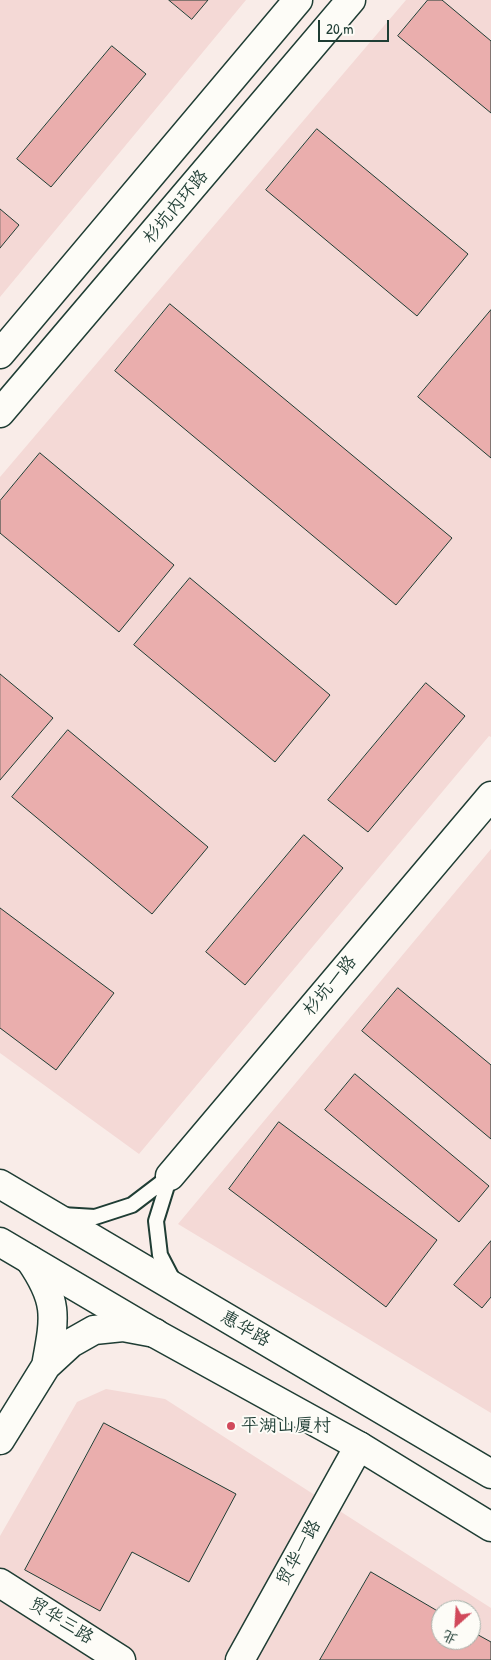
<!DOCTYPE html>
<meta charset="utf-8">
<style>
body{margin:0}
#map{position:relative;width:491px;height:1660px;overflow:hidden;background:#f9ece8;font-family:"Patrick Hand","LXGW WenKai TC",sans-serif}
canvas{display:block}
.north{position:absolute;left:431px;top:1600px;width:50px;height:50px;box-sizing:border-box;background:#fdfcf7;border:1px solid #a4b0a9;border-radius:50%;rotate:206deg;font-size:14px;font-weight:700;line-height:20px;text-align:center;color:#1f3d34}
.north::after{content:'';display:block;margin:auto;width:18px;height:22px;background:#d1495b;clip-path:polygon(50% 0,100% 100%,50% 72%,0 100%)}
.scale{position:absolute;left:318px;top:20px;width:71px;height:22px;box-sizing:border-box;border:2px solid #1f3d34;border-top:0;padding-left:6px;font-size:15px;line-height:18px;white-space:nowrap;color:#1f3d34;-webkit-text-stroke:4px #fdfcf7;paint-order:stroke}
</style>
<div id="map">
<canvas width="491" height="1660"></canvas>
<div class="north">北</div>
<div class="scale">20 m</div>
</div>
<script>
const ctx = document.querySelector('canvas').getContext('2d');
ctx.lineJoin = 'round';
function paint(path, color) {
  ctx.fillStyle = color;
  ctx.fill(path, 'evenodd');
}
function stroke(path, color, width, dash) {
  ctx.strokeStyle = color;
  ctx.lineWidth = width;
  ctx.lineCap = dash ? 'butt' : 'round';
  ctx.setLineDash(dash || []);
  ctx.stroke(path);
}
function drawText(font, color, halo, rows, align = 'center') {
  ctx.font = font + ' "Patrick Hand","LXGW WenKai TC",sans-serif';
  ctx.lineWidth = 4;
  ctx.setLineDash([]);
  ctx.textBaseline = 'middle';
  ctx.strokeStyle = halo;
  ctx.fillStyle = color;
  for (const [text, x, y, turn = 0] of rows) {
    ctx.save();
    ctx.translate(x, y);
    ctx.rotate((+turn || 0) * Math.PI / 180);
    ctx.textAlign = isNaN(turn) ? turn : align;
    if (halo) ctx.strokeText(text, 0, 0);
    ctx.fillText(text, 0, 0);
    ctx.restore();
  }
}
paint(new Path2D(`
 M0,0H246L0,297Z
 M406,0H491V737L489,736L139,1154L0,1053V477Z
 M491,849V1413L178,1224Z
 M106,1389L165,1399L491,1608V1660H0V1536L77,1402ZM441,1610H471V1640H441Z`), '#f4d9d6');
const building = new Path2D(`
 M169,0H208L192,19Z
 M428,0H442L491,41V113L398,36Z
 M112,46L146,74L51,187L17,159Z
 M317,129L468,254L417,316L266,190Z
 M0,209L19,225L0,248Z
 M170,304L452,538L396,605L115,371Z
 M491,310V458L418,397Z
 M40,453L174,565L119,632L0,533V501Z
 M190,578L330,695L275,762L134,645Z
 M0,674L53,718L0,780Z
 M426,683L465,716L368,832L328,800Z
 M68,730L208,847L152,914L12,797Z
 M304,835L343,868L245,985L206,952Z
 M0,908L114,993L56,1070L0,1028Z
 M398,988L491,1065V1139L362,1031Z
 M355,1074L489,1186L459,1222L325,1110Z
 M279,1122L437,1240L386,1307L229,1189Z
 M491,1241V1297L482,1308L454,1285Z
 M104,1423L236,1494L189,1582L132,1552L100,1611L25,1570Z
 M371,1572L441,1613V1640H471V1631L491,1642V1660H320Z`);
paint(building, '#eaaead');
stroke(building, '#1f3d34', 1);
const lane = new Path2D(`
 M170,1176L156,1221L160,1255L174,1282
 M62,1215L95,1217L132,1205L170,1176`);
const street = new Path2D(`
 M170,1176L491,796
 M30,1260C59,1302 55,1317 46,1366
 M0,1440L46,1366L71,1343L94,1330L123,1327L155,1333
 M0,1583L121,1660
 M240,1660L359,1446`);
const secondary = new Path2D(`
 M0,354L298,0
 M0,413L351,0
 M0,1184L491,1474
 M0,1242L156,1334L359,1446L491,1527`);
stroke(lane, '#1f3d34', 18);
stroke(street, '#1f3d34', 31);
stroke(secondary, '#1f3d34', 31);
stroke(lane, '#fdfcf7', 14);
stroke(street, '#fdfcf7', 28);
stroke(secondary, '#fdfcf7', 28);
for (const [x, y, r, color] of [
 [231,1426,5,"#d1495b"]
]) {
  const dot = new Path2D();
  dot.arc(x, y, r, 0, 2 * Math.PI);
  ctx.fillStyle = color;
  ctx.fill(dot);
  stroke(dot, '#fdfcf7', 2);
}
drawText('18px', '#1f3d34', '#fdfcf7', [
 ["杉坑内环路",176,207,-50],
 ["杉坑一路",330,986,-50],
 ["惠华路",245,1329,30],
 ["贸华一路",299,1553,-61],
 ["贸华三路",61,1621,32]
]);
drawText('18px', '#1f3d34', '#fdfcf7', [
 ["平湖山厦村",241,1426]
], 'left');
</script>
